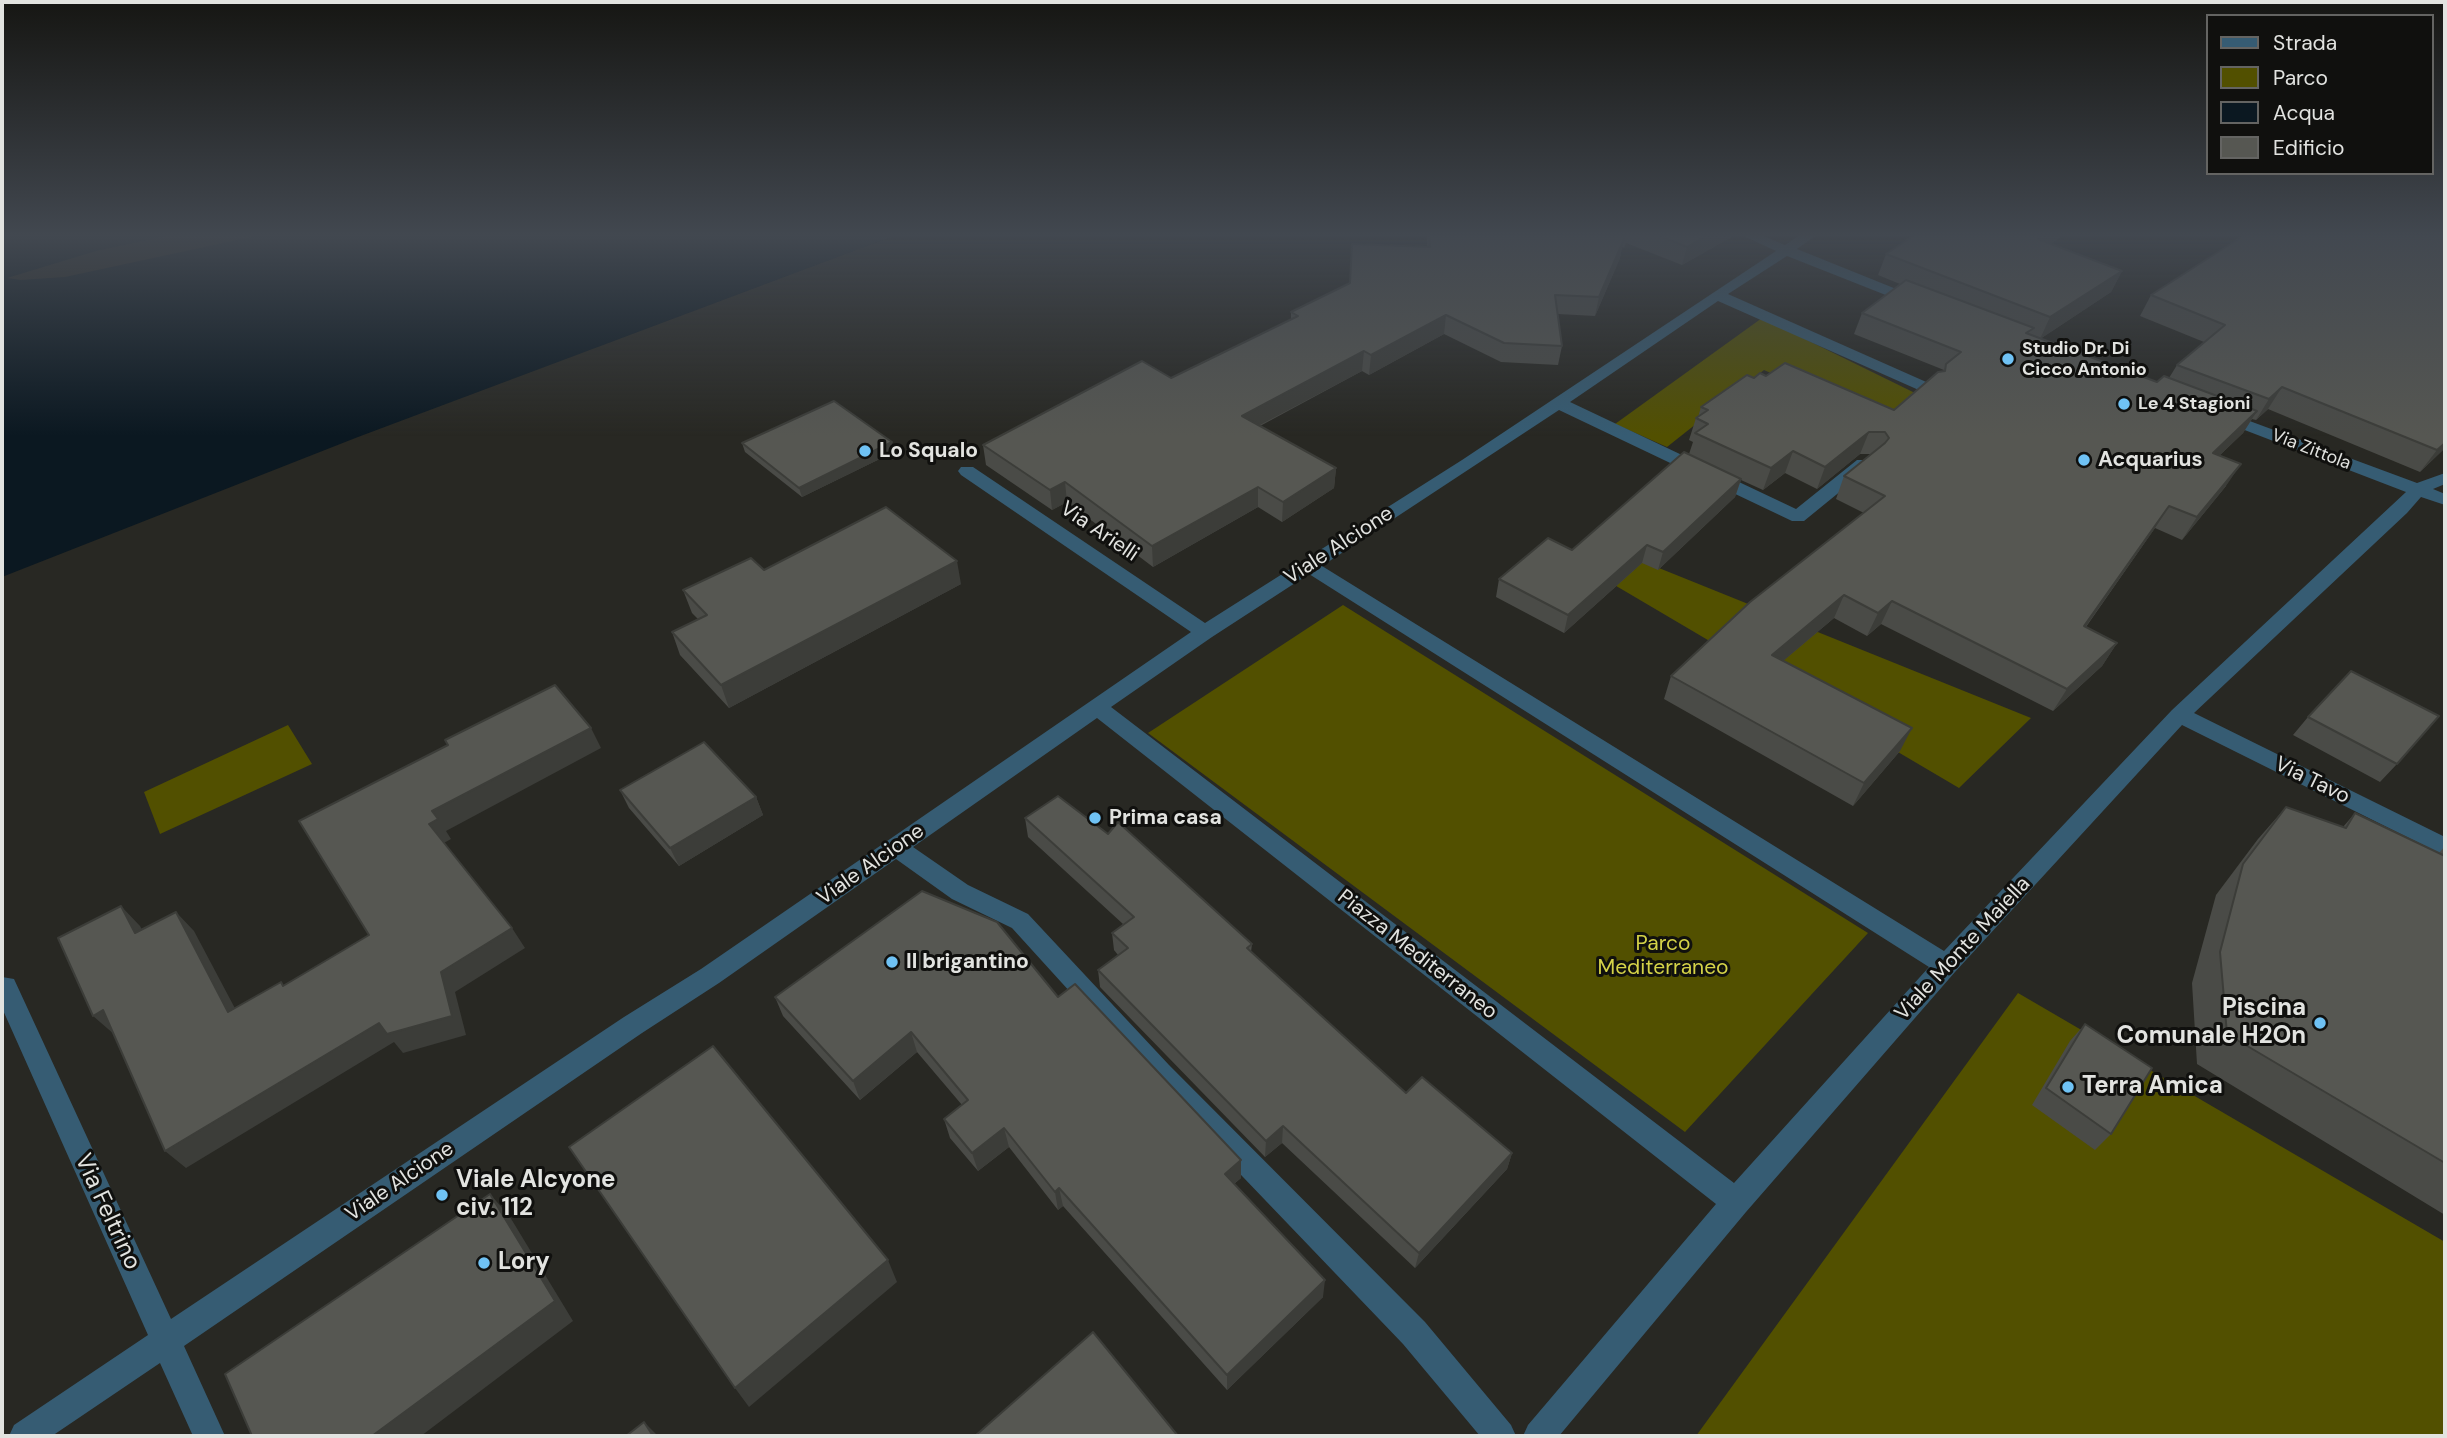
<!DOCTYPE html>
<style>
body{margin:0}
#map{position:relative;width:2447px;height:1438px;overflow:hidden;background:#282823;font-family:"DM Sans",sans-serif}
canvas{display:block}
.frame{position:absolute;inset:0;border:4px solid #e2e3e0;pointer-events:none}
.legend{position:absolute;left:2206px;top:14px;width:228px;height:161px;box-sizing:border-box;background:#10100e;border:2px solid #646462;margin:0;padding:9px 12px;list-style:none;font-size:21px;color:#e2e3e0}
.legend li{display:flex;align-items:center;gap:14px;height:35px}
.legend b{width:35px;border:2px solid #646462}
</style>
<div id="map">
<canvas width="2447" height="1438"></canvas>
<div class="frame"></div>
<ul class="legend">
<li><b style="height:9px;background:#365c73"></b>Strada</li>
<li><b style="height:19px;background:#525000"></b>Parco</li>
<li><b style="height:19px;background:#0b1821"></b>Acqua</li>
<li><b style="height:19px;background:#565752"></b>Edificio</li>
</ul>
</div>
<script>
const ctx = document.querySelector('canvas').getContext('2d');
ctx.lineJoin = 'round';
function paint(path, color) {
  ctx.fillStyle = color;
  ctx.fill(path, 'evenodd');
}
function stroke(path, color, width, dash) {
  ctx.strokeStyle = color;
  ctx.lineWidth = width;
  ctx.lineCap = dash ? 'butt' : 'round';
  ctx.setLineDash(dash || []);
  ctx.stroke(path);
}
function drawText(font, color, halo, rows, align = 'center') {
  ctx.font = font + ' "DM Sans",sans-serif';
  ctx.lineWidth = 6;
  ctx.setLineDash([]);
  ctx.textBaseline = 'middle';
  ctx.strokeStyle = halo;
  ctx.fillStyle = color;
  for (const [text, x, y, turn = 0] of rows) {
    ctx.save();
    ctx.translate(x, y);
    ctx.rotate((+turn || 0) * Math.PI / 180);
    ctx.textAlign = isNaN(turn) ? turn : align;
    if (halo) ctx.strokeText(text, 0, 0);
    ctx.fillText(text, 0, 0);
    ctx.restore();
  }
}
paint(new Path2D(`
 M1762,318L1917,394L1880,423L1764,370L1667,447L1615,424Z
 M1587,539L2031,718L1959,788L1567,557Z
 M1343,605L1868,933L1685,1132L1148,733Z
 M288,725L312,764L160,834L144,792Z
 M2018,993L2445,1242V1436H1696Z`), '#525000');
paint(new Path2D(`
 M2,234H899L358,437L2,577Z`), '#0b1821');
paint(new Path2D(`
 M176,234H265L65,277L21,280L7,278L96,251Z`), '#282823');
paint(new Path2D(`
 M1739,234H1759L1785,245L1801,234H1818L1797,249L1921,299L1923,302L1921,305H1911L1787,256L1728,294L1933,385L1935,388L1933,391H1921L1718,301L1570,402L1796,509L1857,460H1869L1872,464L1869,468L1804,521H1792L1559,410L1322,566L1944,951L2172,710L2406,492L2216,419L2214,416L2216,413H2228L2417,483L2445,473V484L2433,489L2445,494V505L2421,497L2407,513L2194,713L2445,837V856L2182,725L1955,972L1746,1212L1559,1436H1523L1528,1425L1716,1204L1097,718L913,847L968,885L1028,914L1169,1065L1425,1322L1511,1425L1516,1436H1480L1403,1344L1151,1081L1012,928L952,899L896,859L719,983L642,1033L184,1346L225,1436H193L160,1363L52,1436H9L14,1425L148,1335L2,1008V977L14,979L171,1319L624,1017L701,969L1191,632L961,475L958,471L961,467H973L1205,623L1462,460L1776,251ZM1309,574L1929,967L1734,1183L1111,707L1212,637Z`), '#365c73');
paint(new Path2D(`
 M1427,234H1737L1682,265L1626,243L1624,248L1622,247L1620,258L1595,316L1558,314L1562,346L1558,365L1501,362L1444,334L1369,375L1362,371L1260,426L1336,468L1334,488L1282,522L1258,507L1153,567L1067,502L1052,510L986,465L983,445L1171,378L1291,320V312L1427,246Z
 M1916,234H2064L2051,244L2122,271L2111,292L2040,339L2157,382L2169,378L2177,365L2204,342L2140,316L2151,295L2245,235L2242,234H2445V448L2420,472L2268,409L2256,420L2252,419L2243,433L2220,455L2226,486L2182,540L2155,528L2086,627L2117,643L2102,666L2053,711L1881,624L1867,636L1834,618L1783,661L1900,751L1853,806L1664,699L1671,676L1864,513L1836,499L1844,476L1872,454H1860L1817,489L1785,473L1763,490L1741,480L1735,497L1658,570L1642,563L1564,633L1496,597L1499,579L1572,550L1689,454L1693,442L1689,440L1696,418L1698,417L1701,407L1754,378L1766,376L1894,410L1943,371L1944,370L1854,334L1862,313L1900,284L1878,275L1886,254Z
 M742,443L894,452L802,497L745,452Z
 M764,570L961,584L729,708L680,655L672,632L698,619L692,613L683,590Z
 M2308,717L2397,764L2380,782L2293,735Z
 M620,790L756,797L763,815L679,866L629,808Z
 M2286,807L2343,827L2355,813L2439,853L2445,846V1215L2197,1064L2192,983L2216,895L2258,839Z
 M1025,818L1252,944L1251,952L1406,1093L1512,1153L1507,1169L1415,1268L1282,1143L1265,1157L1100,987L1098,970L1118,955L1114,950L1112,933L1123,924L1028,837Z
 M775,997H1058L1241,1178L1234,1184L1323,1297L1227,1390L1063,1206L1058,1210L1009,1147L978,1171L950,1138L944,1119L962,1105L917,1052L860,1100L783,1016Z
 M2085,1024L2111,1134L2095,1150L2032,1105L2070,1041Z`), '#4a4b47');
paint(new Path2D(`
 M1709,234H1737L1682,265L1687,247Z
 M2044,234H2064L2028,260L2038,239Z
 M1624,239L1620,258L1595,316L1599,297Z
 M2122,271L2111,292L2040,339L2050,317Z
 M1446,315L1444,334L1369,375L1371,355Z
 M1364,351L1362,371L1241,435L1242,416Z
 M2282,387L2268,409L2256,420L2269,399Z
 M2257,411L2243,433L2199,475L2213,453Z
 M1869,432L1860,454L1817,489L1825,467Z
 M892,442L894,452L802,497L799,488Z
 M2445,443V448L2420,472L2437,450Z
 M1793,451L1785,473L1763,490L1771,468Z
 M2241,464L2226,486L2182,540L2197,517Z
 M1336,468L1334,488L1282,522L1283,502Z
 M1741,479L1735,497L1658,570L1663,552Z
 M1065,482L1067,502L1052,510L1050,490Z
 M1258,487V507L1153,567L1152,546Z
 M2169,506L2155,528L2070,649L2084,626Z
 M1647,545L1642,563L1564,633L1568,615Z
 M957,561L961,584L729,708L721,685Z
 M1844,595L1834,618L1763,678L1772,655Z
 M1892,601L1881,624L1867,636L1878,613Z
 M2117,643L2102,666L2053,711L2067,689Z
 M591,728L601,748L446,831L451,839L442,844L429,824L432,811Z
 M1912,728L1900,751L1853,806L1864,783Z
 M756,797L763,815L679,866L670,848Z
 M121,906L140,926L155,953L135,933Z
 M176,912L194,931L247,1031L228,1012Z
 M512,928L525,948L455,992L466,1035L403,1053L394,1042L186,1168L165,1151L379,1023L441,972Z
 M103,1010L115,1035L93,1016Z
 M911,1032L917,1052L860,1100L853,1081Z
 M1283,1126L1282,1143L1265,1157L1266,1141Z
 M1004,1128L1009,1147L978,1171L972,1153Z
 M1512,1153L1507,1169L1415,1268L1419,1253Z
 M1241,1160V1178L1224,1192L1225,1174Z
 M1059,1188L1063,1206L1058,1210L1055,1192Z
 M490,1194L510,1217L573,1321L421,1436H372Z
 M888,1260L897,1282L749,1407L735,1388Z
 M1325,1280L1323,1297L1227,1390V1375Z
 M644,1422L658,1436H653Z`), '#3c3d39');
const building = new Path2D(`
 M1429,234H1623L1624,239L1599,297L1555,295L1562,346L1504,343L1446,315L1371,355L1364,351L1242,416L1336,468L1283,502L1258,487L1152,546L1065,482L1050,490L983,445L1142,361L1171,378L1298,316L1291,312L1350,283L1352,244L1430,247Z
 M1655,234H1709L1687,247Z
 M1916,234H2044L2038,239L2122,271L2050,317L1886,254Z
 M2246,234H2445V443L2437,450L2282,387L2269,399L2177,365L2225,325L2151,295Z
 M1906,280L2034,328L2026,333L2157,382L2164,376L2257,411L2213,453L2241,464L2197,517L2169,506L2084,626L2117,643L2067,689L1892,601L1878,613L1844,595L1772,655L1912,728L1864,783L1671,676L1750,602L1885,496L1844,476L1885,443L1889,438L1885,432H1869L1825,467L1793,451L1771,468L1695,433L1708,424L1696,418L1708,410L1701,407L1747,375L1754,378L1760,373L1766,376L1785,363L1894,410L1938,372L1945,371L1946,364L1961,352L1862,313Z
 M834,401L892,442L799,488L742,443Z
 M1684,452L1741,479L1663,552L1647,545L1568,615L1499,579L1548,538L1572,550Z
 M886,507L957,561L721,685L672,632L707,615L683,590L751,558L764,570Z
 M2351,671L2439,716L2397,764L2308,717Z
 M555,685L591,728L432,811L438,819L429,824L512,928L441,972L452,1016L387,1034L379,1023L165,1151L103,1010L93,1016L58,938L121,906L135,933L176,912L228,1012L281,982L283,986L369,935L299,821L448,745L445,740Z
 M704,742L756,797L670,848L620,790Z
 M1058,796L1108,834L1118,822L1252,944L1247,948L1406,1093L1422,1077L1512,1153L1419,1253L1283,1126L1266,1141L1098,970L1128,948L1112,933L1134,917L1025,818Z
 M2286,807L2346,828L2355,813L2445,856V1163L2227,1034L2220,952L2243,864Z
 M922,891L997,922L1058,997L1075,984L1241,1160L1225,1174L1325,1280L1227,1375L1059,1188L1055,1192L1004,1128L972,1153L944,1119L968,1100L911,1032L853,1081L775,997Z
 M2085,1024L2152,1068L2111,1134L2046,1088Z
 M713,1046L888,1260L735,1388L569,1147Z
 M490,1194L555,1301L372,1436H252L225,1374Z
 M1093,1332L1178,1436H975Z
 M644,1422L653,1436H626Z`);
paint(building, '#565752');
stroke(building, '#3c3d39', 2);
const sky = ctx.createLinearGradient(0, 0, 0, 436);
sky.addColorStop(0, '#161613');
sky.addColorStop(0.54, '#424850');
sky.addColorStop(1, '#42485000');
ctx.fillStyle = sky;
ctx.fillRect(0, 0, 2447, 436);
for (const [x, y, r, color] of [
 [2008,359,7,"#6fc2f4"],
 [2124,404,7,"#6fc2f4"],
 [865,451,7,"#6fc2f4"],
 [2084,460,7,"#6fc2f4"],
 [1095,818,7,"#6fc2f4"],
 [892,962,7,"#6fc2f4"],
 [2320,1023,7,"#6fc2f4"],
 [2068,1087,7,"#6fc2f4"],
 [442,1195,7,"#6fc2f4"],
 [484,1263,7,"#6fc2f4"]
]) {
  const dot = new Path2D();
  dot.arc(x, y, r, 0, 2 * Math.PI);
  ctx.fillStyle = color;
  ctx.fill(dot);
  stroke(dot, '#10100e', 2.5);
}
drawText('bold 18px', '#e2e3e0', '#10100e', [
 ["Studio Dr. Di",2022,349],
 ["Cicco Antonio",2022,370],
 ["Le 4 Stagioni",2138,404]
], 'left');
drawText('18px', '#e2e3e0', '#10100e', [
 ["Via Zittola",2311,450,21]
]);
drawText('bold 21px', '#e2e3e0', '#10100e', [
 ["Lo Squalo",879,451],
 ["Acquarius",2098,460],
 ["Prima casa",1109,818],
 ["Il brigantino",906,962]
], 'left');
drawText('21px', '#e2e3e0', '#10100e', [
 ["Via Arielli",1099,532,34],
 ["Viale Alcione",1339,546,-33],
 ["Via Tavo",2312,781,26],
 ["Viale Alcione",871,865,-35],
 ["Viale Monte Maiella",1963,949,-47],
 ["Piazza Mediterraneo",1417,955,38],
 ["Viale Alcione",400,1182,-34]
]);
drawText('21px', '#d5d348', '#10100e', [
 ["Parco",1663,944],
 ["Mediterraneo",1663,968]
]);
drawText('bold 24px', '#e2e3e0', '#10100e', [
 ["Piscina",2306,1009,"right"],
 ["Comunale H2On",2306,1037,"right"],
 ["Terra Amica",2082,1087],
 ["Viale Alcyone",456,1181],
 ["civ. 112",456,1209],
 ["Lory",498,1263]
], 'left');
drawText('24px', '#e2e3e0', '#10100e', [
 ["Via Feltrino",107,1212,65]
]);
</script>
